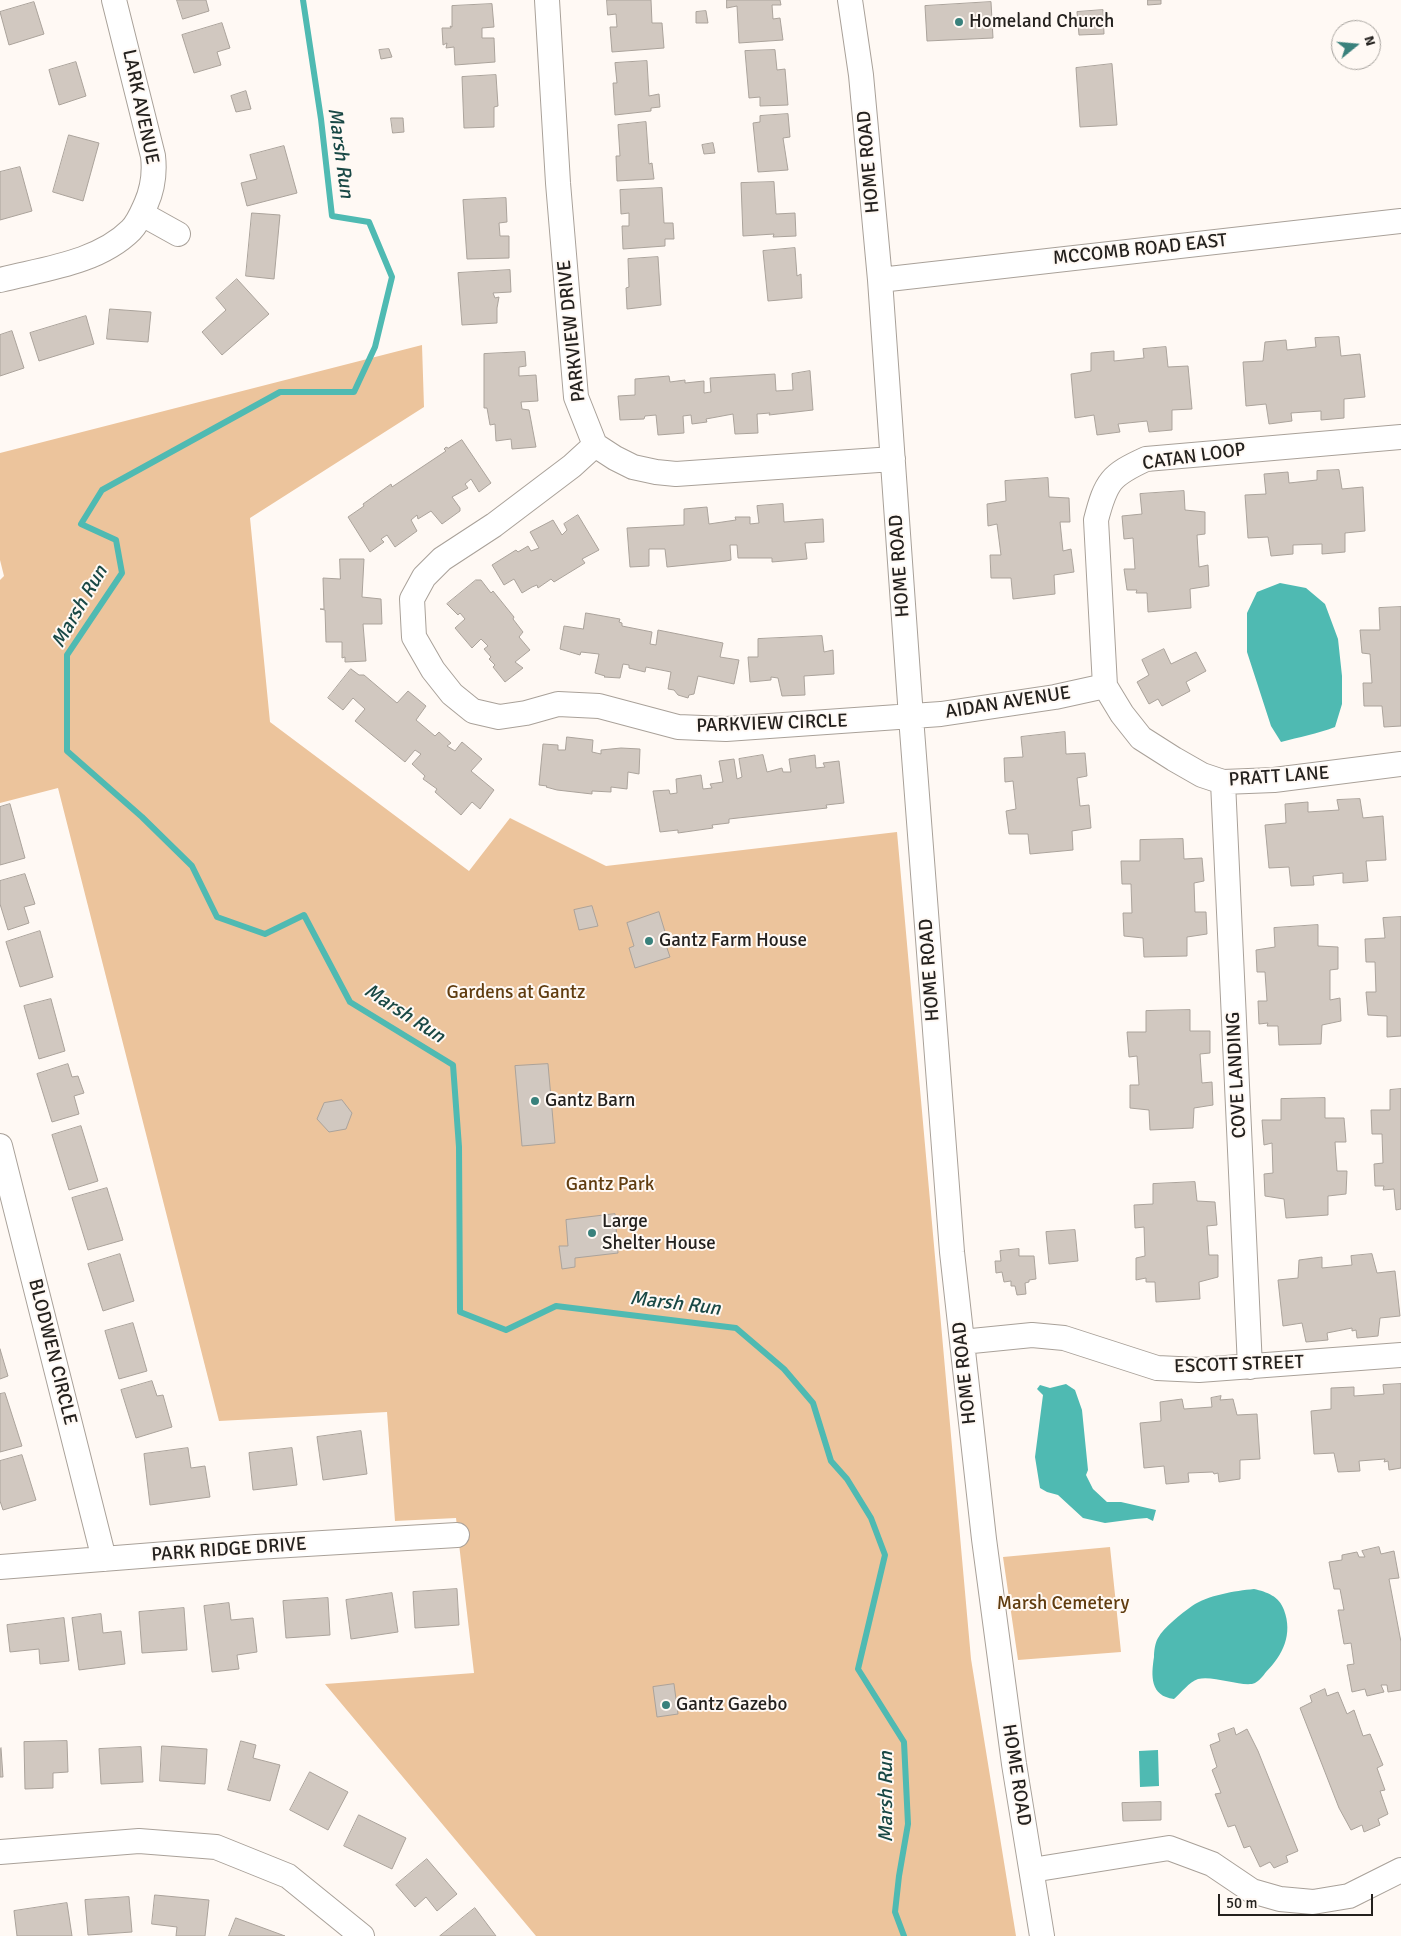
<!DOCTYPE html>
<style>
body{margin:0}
#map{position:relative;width:1401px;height:1936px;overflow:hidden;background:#fff9f4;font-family:Signika,sans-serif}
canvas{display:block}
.north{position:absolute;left:1331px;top:20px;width:50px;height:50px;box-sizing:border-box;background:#fff9f4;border:1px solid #a7a39e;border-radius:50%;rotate:73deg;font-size:14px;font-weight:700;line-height:20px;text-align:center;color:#24211e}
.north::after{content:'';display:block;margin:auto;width:18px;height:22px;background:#39817c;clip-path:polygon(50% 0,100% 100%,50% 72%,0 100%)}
.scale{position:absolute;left:1218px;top:1894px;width:155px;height:22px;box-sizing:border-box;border:2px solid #24211e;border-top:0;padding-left:6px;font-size:15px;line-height:18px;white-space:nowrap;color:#24211e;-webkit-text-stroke:4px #fff9f4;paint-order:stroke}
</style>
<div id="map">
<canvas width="1401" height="1936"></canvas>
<div class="north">N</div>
<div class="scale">50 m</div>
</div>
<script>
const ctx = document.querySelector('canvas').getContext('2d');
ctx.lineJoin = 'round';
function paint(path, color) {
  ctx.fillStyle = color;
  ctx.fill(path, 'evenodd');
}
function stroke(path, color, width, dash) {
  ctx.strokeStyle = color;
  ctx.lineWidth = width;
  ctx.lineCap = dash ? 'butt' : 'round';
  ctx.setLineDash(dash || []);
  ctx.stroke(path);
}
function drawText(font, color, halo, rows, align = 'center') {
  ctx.font = font + ' Signika,sans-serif';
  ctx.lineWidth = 4;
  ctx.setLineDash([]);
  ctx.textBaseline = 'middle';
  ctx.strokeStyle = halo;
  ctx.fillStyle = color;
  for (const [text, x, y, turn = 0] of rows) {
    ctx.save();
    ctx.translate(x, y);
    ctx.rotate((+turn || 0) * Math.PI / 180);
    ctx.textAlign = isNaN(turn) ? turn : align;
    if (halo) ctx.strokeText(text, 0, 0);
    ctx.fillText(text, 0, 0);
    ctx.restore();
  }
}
paint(new Path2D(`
 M422,345L424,407L250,518L270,722L469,871L510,818L606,866L897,832L971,1659L1016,1936H536L325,1684L474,1673L456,1518L395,1521L387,1412L219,1421L58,788L0,803V580L4,576L0,560V453Z
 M1110,1547L1121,1652L1018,1660L1003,1557Z`), '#ecc49c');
paint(new Path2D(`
 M1280,583L1306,588L1325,604L1338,639L1342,676V704L1335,727C1317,734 1299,737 1281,742L1271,726L1247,652V613L1257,592Z
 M1066,1384L1075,1390L1082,1410L1088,1470L1086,1475L1093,1489L1107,1502H1121L1156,1510L1153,1521L1147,1518L1135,1519L1105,1523L1083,1518L1058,1495L1047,1492L1040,1488L1035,1457L1043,1395L1037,1389L1040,1385L1050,1388Z
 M1254,1589C1267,1592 1279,1596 1284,1610C1293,1634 1283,1655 1266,1672C1263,1676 1259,1681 1255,1683C1244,1688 1214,1675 1198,1679C1189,1682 1181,1693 1174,1699C1150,1696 1151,1676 1154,1657C1154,1651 1155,1643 1158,1638C1164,1627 1181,1614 1192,1606C1208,1595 1235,1591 1254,1589Z
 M1158,1750L1159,1786L1140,1787L1139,1751Z`), '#4fbab2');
stroke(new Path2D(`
 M303,0L321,119L332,216L369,222L392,277L375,347L354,392H280L102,490L81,524L116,540L122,573L67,655V751L142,817L192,866L217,917L265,934L304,915L350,1002L453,1065L459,1147L460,1312L506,1330L556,1306L736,1328L784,1369L813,1403L831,1461L847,1479L871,1518L885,1555L858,1669L904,1742L908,1824L899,1876L895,1912L904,1936`), '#4fbab2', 6);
const building = new Path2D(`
 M177,0H206L209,11L183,19Z
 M607,0H651L652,23H662L664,48L612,52L610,27H617L616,14L608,15Z
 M727,0H780L781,5H772L773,19L780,18L783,40L739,43L737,6L727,8Z
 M1148,0H1161V4L1148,5Z
 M34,2L44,34L9,45L0,12Z
 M991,2L993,38L927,41L925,6Z
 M492,4L494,27L482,28V38H494L495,62L455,65L454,47L446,48L447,43L443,45L442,28H451L450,26L452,27V6Z
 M1103,10L1104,34L1079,35L1077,12Z
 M706,11L708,23H696V12Z
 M222,23L230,48L217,52L221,65L194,73L182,35Z
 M389,49L392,57L381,59L379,50Z
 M775,50L777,70L785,69L788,105L760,106V97L749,98L745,51Z
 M647,61L649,96L659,94L660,107L651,108V111L615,115L613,83H617L615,63Z
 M76,62L86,96L59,105L49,70Z
 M1112,64L1117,125L1080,127L1076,68Z
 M496,75L498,106L494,107V127L464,128L462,77Z
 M246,91L251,109L236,112L231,96Z
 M788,114L790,137L783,138L788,170L758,172L753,123L760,122V116Z
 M391,118H403L404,132L393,133Z
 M646,122L649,164L652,163L654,179L617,181L616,156H620L618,125Z
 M69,135L99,143L83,201L53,192Z
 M713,143L715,153L704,154L702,145Z
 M284,146L297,193L247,206L241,183L257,179L250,155Z
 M20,167L32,211L0,220V172Z
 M774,182L776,214L795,213L796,236L773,237L774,234L743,236L741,183Z
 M662,188L664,223H673L674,239H665V246L623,249L622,226H629V213L621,214L620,190Z
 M506,198L507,222L499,223L500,236H509V258L467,259L463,200Z
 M252,213L280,215L274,279L246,276Z
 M795,248L797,276L801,274L802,298L768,301L763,251Z
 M658,257L661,305L627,309L626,288L629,287L628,259Z
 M510,270L511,292L493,293L495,298L499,297L497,308V323L462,325L458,273Z
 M237,279L269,314L222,355L202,332L226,310L216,298Z
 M110,309L151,312L148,342L107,339Z
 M86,316L94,344L39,361L30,333Z
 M12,331L24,368L0,376V335Z
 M1339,337L1341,356L1360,354L1365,397L1344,399V418L1321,420V411L1291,413L1292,421L1269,424L1266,404L1246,406L1243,362L1263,361L1265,342L1286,340L1287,350L1316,347L1315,338Z
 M1166,347L1168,367L1188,366L1192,409L1172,410V430L1149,432L1147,421L1118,424L1120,432L1097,435L1094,415L1075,418L1071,374L1091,371V353L1114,351V361L1144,358L1143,349Z
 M525,352L526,366L519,367V376L536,375L538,401L521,402L522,409L529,410L536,447L512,449L511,439L496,441L495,424L490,425L487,408H484V354Z
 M810,371L813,410L769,415L770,413L757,414L758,433L735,434L733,414L706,419L707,422L692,424L691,415L683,416L684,433L658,435L656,415L645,416L644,419L620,420L618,396L635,395V379L669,376L670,382L685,380V383L704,381V393L711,392L710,378L775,374L776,391L793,390L792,374Z
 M462,440L491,483L479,492L471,479L465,484L468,488L452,497L460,508V511L442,524L431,511L418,519L417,515L411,520L417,531L395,547L387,535L381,539L384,542L370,552L348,517L364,506L363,504L391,484L392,487L446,451L444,449L446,447L448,448Z
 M1339,470L1342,489L1363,487L1365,531L1345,533V552L1322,554V544L1293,545V554L1271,556L1268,537L1248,538L1245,495L1266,494L1264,474L1288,472L1289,483L1317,480V471Z
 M1048,478L1049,497L1069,498L1070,522H1060L1063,551L1071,549L1074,572L1054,575L1055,594L1013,599L1011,578H991L990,555H1001L997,524L988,526L987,504L1006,501L1005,481Z
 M1184,491L1185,510L1205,512V534L1197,535L1199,567L1208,565L1209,586L1190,589L1191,608L1148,612L1147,593H1136L1137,590H1127L1124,569H1135L1133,538L1124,539L1122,516L1142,514L1140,494Z
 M783,504L784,522L823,519L824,542L805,543L807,559L772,562V558H738L737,545H730L731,560L726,561L667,567L665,549H649V566L630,567L627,528L684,525V509L707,507L709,524L736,520L735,517H750V524L759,523L757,506Z
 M578,515L599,550L582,559L585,563L554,582L551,579L538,588L537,585L532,587L522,593L514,579L504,585L492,565L516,550L518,552L528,546L531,551L539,548L530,532L553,520L562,535L567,530L564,524Z
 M340,559H364L362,597L381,599L382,624H363L366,661L345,662V657L342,658V642H326L325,610L320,609H324L323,578L340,579Z
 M476,580H481L491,593L493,591L514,617L513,619L523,632L519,637L530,650L515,662L523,668L505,682L493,667L495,665L489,659L491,657L484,649L488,646L481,639L472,648L455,628L465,619L460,613L458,615L447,604Z
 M1401,607V726L1384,727L1382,706H1364L1363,683H1372L1370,654L1362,653L1360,630H1380L1379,608Z
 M586,613L620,619L619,622L622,623V626L652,632L650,644L656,645L658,630L723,643L720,657L739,660L734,684L698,676L694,694L689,695L688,698L678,695L674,690L668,689L671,672L646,667L645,672L629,668V665L623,664L620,678L604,677L605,676L595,673L599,654L581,652L580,655L560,649L564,626L583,629Z
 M822,636L824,652L833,650L834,674L804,676L805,695L782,696L778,678L771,677V680L750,682L748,657H758V639Z
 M1164,649L1171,664L1196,652L1206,671L1186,682L1190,691L1162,706L1158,699L1149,704L1137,682L1149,675L1142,660Z
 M351,669L359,675H364L397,703L408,691L426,706L416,720L435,736L439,732L451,743L447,746L455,751L462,742L482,759L471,771L494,790L480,809L472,802L461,815L435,792L437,789L423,779L425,776L412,764L421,754L415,750L405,762L355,721L365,709L353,698L343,710L328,698Z
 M1065,732L1066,754L1085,753L1087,776L1077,778L1080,806L1089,805L1091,828L1072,831L1073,850L1030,854L1028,834H1009L1006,811L1016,809L1013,781L1005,782L1004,758L1023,757L1021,737Z
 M567,737L593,740L592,752L601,754V750L621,748L640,749L639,774L628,772L627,789L611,787V792L592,791V794L557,790L546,787L547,786L539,785L543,744L558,745V750H565Z
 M763,755L767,772L782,768L783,772H791L789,759L815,755L816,768L825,767L823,763L839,761L844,803L826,805L827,808L729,819V823L712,825L713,828L678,833V830L660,832L653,791L669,790L670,794L677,793L676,779L701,775L703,789L712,788L710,784L723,782L719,761L734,759L737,779L742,777L739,759Z
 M1360,799L1363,818L1383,816L1386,860L1366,861L1368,881L1343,883V873L1313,876L1314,885L1291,886L1289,867L1269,868L1265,825L1286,823L1285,804L1308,802V812L1339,810L1337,800Z
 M10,804L25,858L0,865V807Z
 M1183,839L1184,859L1202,858L1204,881L1194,883L1195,912H1206L1207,934L1187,937V956L1144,957L1143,938L1124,936L1123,913H1132L1131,884H1122L1121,861H1140V840Z
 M25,874L35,904L24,907L29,923L8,930L0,904V881Z
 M592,906L598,926L579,930L574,910Z
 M659,912L666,935L663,936L670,957L635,968L629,948L634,946L627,923Z
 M1401,917V1036L1387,1037V1016L1368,1015L1366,992H1376L1375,962H1366L1365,939L1385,938L1383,918Z
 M1318,925V946L1338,947V969L1330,970V1000L1340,998L1341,1021L1322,1025L1321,1044L1279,1045L1278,1026H1267L1268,1023L1259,1024L1258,1001H1267L1265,972H1257L1256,950L1275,947L1274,928Z
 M40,931L53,977L20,987L6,942Z
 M51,999L65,1051L39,1059L24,1006Z
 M1190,1010V1031H1210V1053L1200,1054L1202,1083L1212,1082L1213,1105L1194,1108L1193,1128L1150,1130L1149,1110L1130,1108V1085H1139L1137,1056L1129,1057L1127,1032H1146V1011Z
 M68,1064L72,1077L78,1076L84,1093L74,1096L79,1114L52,1122L37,1074Z
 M548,1064L555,1143L522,1146L515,1066Z
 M1401,1089V1209L1396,1210L1394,1189L1383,1190L1384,1186H1375L1374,1164L1383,1163L1382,1134H1372L1371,1110H1390V1090Z
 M1325,1098V1118H1344L1346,1142H1335L1337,1171H1347L1346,1194L1328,1196V1215L1286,1218L1284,1199L1265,1196L1264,1174L1273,1173L1272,1143L1264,1145L1262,1120H1281V1099Z
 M342,1100L352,1113L346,1129L329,1132L317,1119L324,1103Z
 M81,1126L98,1181L69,1190L52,1135Z
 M1195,1182L1197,1201L1215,1202L1217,1225L1207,1226L1209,1255H1218V1277L1199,1282L1200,1299L1156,1302L1155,1282H1146V1278L1136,1280V1258L1145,1256L1144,1227L1135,1228L1134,1205L1153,1204V1184Z
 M107,1188L123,1240L88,1250L72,1198Z
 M615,1214L618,1253L575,1258V1267L562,1269L559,1246H568L566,1220Z
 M1075,1230L1078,1261L1049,1264L1046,1232Z
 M1019,1249V1256H1034L1036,1279L1029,1280V1282L1025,1283L1026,1294L1017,1295L1015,1286H1011V1281L1004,1282L1002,1272L996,1273L995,1261H1001L1000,1251Z
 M120,1254L134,1301L103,1311L88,1264Z
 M1372,1254L1377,1273L1395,1271L1400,1316L1380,1318L1378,1336L1357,1338L1356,1330L1352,1331V1328L1327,1333L1328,1340L1306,1342L1302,1323L1283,1326L1278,1280L1298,1278L1299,1260L1322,1257V1268L1352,1265L1351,1256Z
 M133,1323L147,1371L119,1379L105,1331Z
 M0,1349L8,1376L0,1379Z
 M152,1381L157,1396L163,1395L172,1427L136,1438L121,1390Z
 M1401,1384V1468L1389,1470L1388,1461L1384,1462L1385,1459L1359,1461L1360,1471L1338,1472L1334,1453L1314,1454L1311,1411L1331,1409V1388L1354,1387V1396L1384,1394L1383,1385Z
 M5,1393L22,1446L0,1452V1394Z
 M1221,1396L1220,1400L1233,1399L1237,1415L1257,1414L1260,1459L1240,1460V1479L1219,1482L1218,1473L1214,1474L1213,1472L1188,1473L1189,1482L1166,1484L1164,1466L1144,1468L1140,1423L1161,1421L1160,1402L1182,1399L1184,1409L1212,1407L1211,1398Z
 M361,1431L367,1474L323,1480L317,1437Z
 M188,1448L191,1468L205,1466L210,1497L150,1505L144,1454Z
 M292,1448L297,1485L253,1490L249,1453Z
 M22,1455L36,1500L3,1510L0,1501V1461Z
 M1379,1547L1381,1554L1394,1551L1399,1578L1389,1579L1401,1642V1690L1388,1692L1387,1685H1381L1384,1692L1367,1696L1365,1689L1352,1692L1347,1665L1354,1664L1351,1643L1344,1644L1338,1610H1344L1340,1589H1334L1329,1562L1342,1560V1555L1357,1552L1359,1557H1365L1362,1551Z
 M457,1589L459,1625L415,1628L413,1592Z
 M392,1593L398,1632L351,1639L346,1600Z
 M328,1598L330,1635L286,1638L283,1601Z
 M229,1603L231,1620L253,1618L257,1652L237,1655L239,1669L212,1672L204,1606Z
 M184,1608L187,1650L142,1653L139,1612Z
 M101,1614L103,1633L121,1631L125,1664L79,1670L72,1618Z
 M64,1618L69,1661L40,1664L39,1649L10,1652L7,1625Z
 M674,1684L678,1714L657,1717L653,1687Z
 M1325,1689L1327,1696L1338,1692L1347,1714L1354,1710L1363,1736L1370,1734L1383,1765L1377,1768L1385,1790L1380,1791L1388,1814L1378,1819L1380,1825L1364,1832L1362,1825L1351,1830L1339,1808L1300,1708L1312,1702L1310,1696Z
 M1234,1728L1236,1735L1247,1729L1258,1751L1298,1851L1286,1856L1288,1862L1274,1868L1270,1862L1260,1867L1250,1846L1244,1848L1235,1825L1228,1827L1215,1794L1221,1793L1212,1770L1217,1767L1210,1745L1220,1741L1218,1734Z
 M67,1741L68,1772L53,1773V1788L25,1789L24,1742Z
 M241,1741L256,1745L253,1758L280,1765L270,1801L228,1790Z
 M162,1746L207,1749L205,1784L160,1781Z
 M141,1747L143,1782L101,1784L99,1749Z
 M1,1748L3,1777H0V1749Z
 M310,1772L348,1792L328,1830L290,1810Z
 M1161,1802V1820L1123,1821L1122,1803Z
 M359,1815L406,1838L392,1869L344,1846Z
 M427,1859L457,1894L437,1911L426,1897L415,1907L396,1885Z
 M155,1895L209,1900L205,1936H176L177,1927L152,1924Z
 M129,1897L132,1932L88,1935L85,1900Z
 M67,1903L72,1936H17L14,1911Z
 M475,1908L496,1936H440Z
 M236,1918L285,1936H229Z`);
paint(building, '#d1c8c0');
stroke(building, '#aba39b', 1);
const minor = new Path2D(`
 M547,0L558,183L576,397L595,445L615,458L633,467L656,472L676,474L893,459
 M850,0L861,75L880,280L911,717L952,1252L984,1539L1014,1764L1042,1936
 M142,214L178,234
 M0,280C43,269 98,263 131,230C138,223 142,213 146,204C153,188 155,173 153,156L114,0
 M880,280L1401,221
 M1401,437L1146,459C1111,475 1106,481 1096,520L1105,686L1122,714L1141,738L1174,759L1202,775L1223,782L1274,780L1401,764
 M595,445L572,466L494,525L442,559L424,577L412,599L414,637L433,670L452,694L473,711L499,717L526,713L558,704L599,706L678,727L726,729L941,714L1055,697L1105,686
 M1223,782L1250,1367
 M0,1146L104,1559
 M962,1342L1032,1335L1064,1338L1157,1368L1199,1370L1401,1355
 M0,1567L256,1547L457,1535
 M0,1852L139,1841L216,1847L288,1876L362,1936
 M1032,1870L1169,1848L1212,1864L1252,1891L1280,1899L1313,1902L1349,1896L1401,1870`);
stroke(minor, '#a9a199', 26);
stroke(minor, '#fff', 24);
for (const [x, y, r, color] of [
 [959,22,5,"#39817c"],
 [649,941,5,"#39817c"],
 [535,1101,5,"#39817c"],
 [592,1233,5,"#39817c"],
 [666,1705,5,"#39817c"]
]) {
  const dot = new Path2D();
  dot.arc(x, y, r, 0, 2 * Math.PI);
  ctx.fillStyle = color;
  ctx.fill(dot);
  stroke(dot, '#fff9f4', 2);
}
drawText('19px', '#24211e', '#fff9f4', [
 ["Homeland Church",969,22],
 ["Gantz Farm House",659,941],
 ["Gantz Barn",545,1101],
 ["Large",602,1222],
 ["Shelter House",602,1244],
 ["Gantz Gazebo",676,1705]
], 'left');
drawText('19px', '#24211e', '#fff9f4', [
 ["LARK AVENUE",140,107,78],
 ["HOME ROAD",869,162,-95],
 ["MCCOMB ROAD EAST",1140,250,-6],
 ["PARKVIEW DRIVE",572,331,-96],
 ["CATAN LOOP",1194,457,-8],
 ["HOME ROAD",900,566,-94],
 ["AIDAN AVENUE",1008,703,-9],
 ["PARKVIEW CIRCLE",772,724,-2],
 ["PRATT LANE",1279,777,-4],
 ["HOME ROAD",930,970,-94],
 ["COVE LANDING",1237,1075,-93],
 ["BLODWEN CIRCLE",52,1352,76],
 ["ESCOTT STREET",1239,1365,-2],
 ["HOME ROAD",965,1373,-96],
 ["PARK RIDGE DRIVE",229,1550,-4],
 ["HOME ROAD",1016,1775,81]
]);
drawText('19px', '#603c0f', '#fff9f4', [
 ["Gardens at Gantz",516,993],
 ["Gantz Park",610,1185],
 ["Marsh Cemetery",1063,1604]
]);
drawText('italic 20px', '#194845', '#fff9f4', [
 ["Marsh Run",340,153,82],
 ["Marsh Run",80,607,-60],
 ["Marsh Run",404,1014,33],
 ["Marsh Run",675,1304,7],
 ["Marsh Run",887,1797,-90]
]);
</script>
